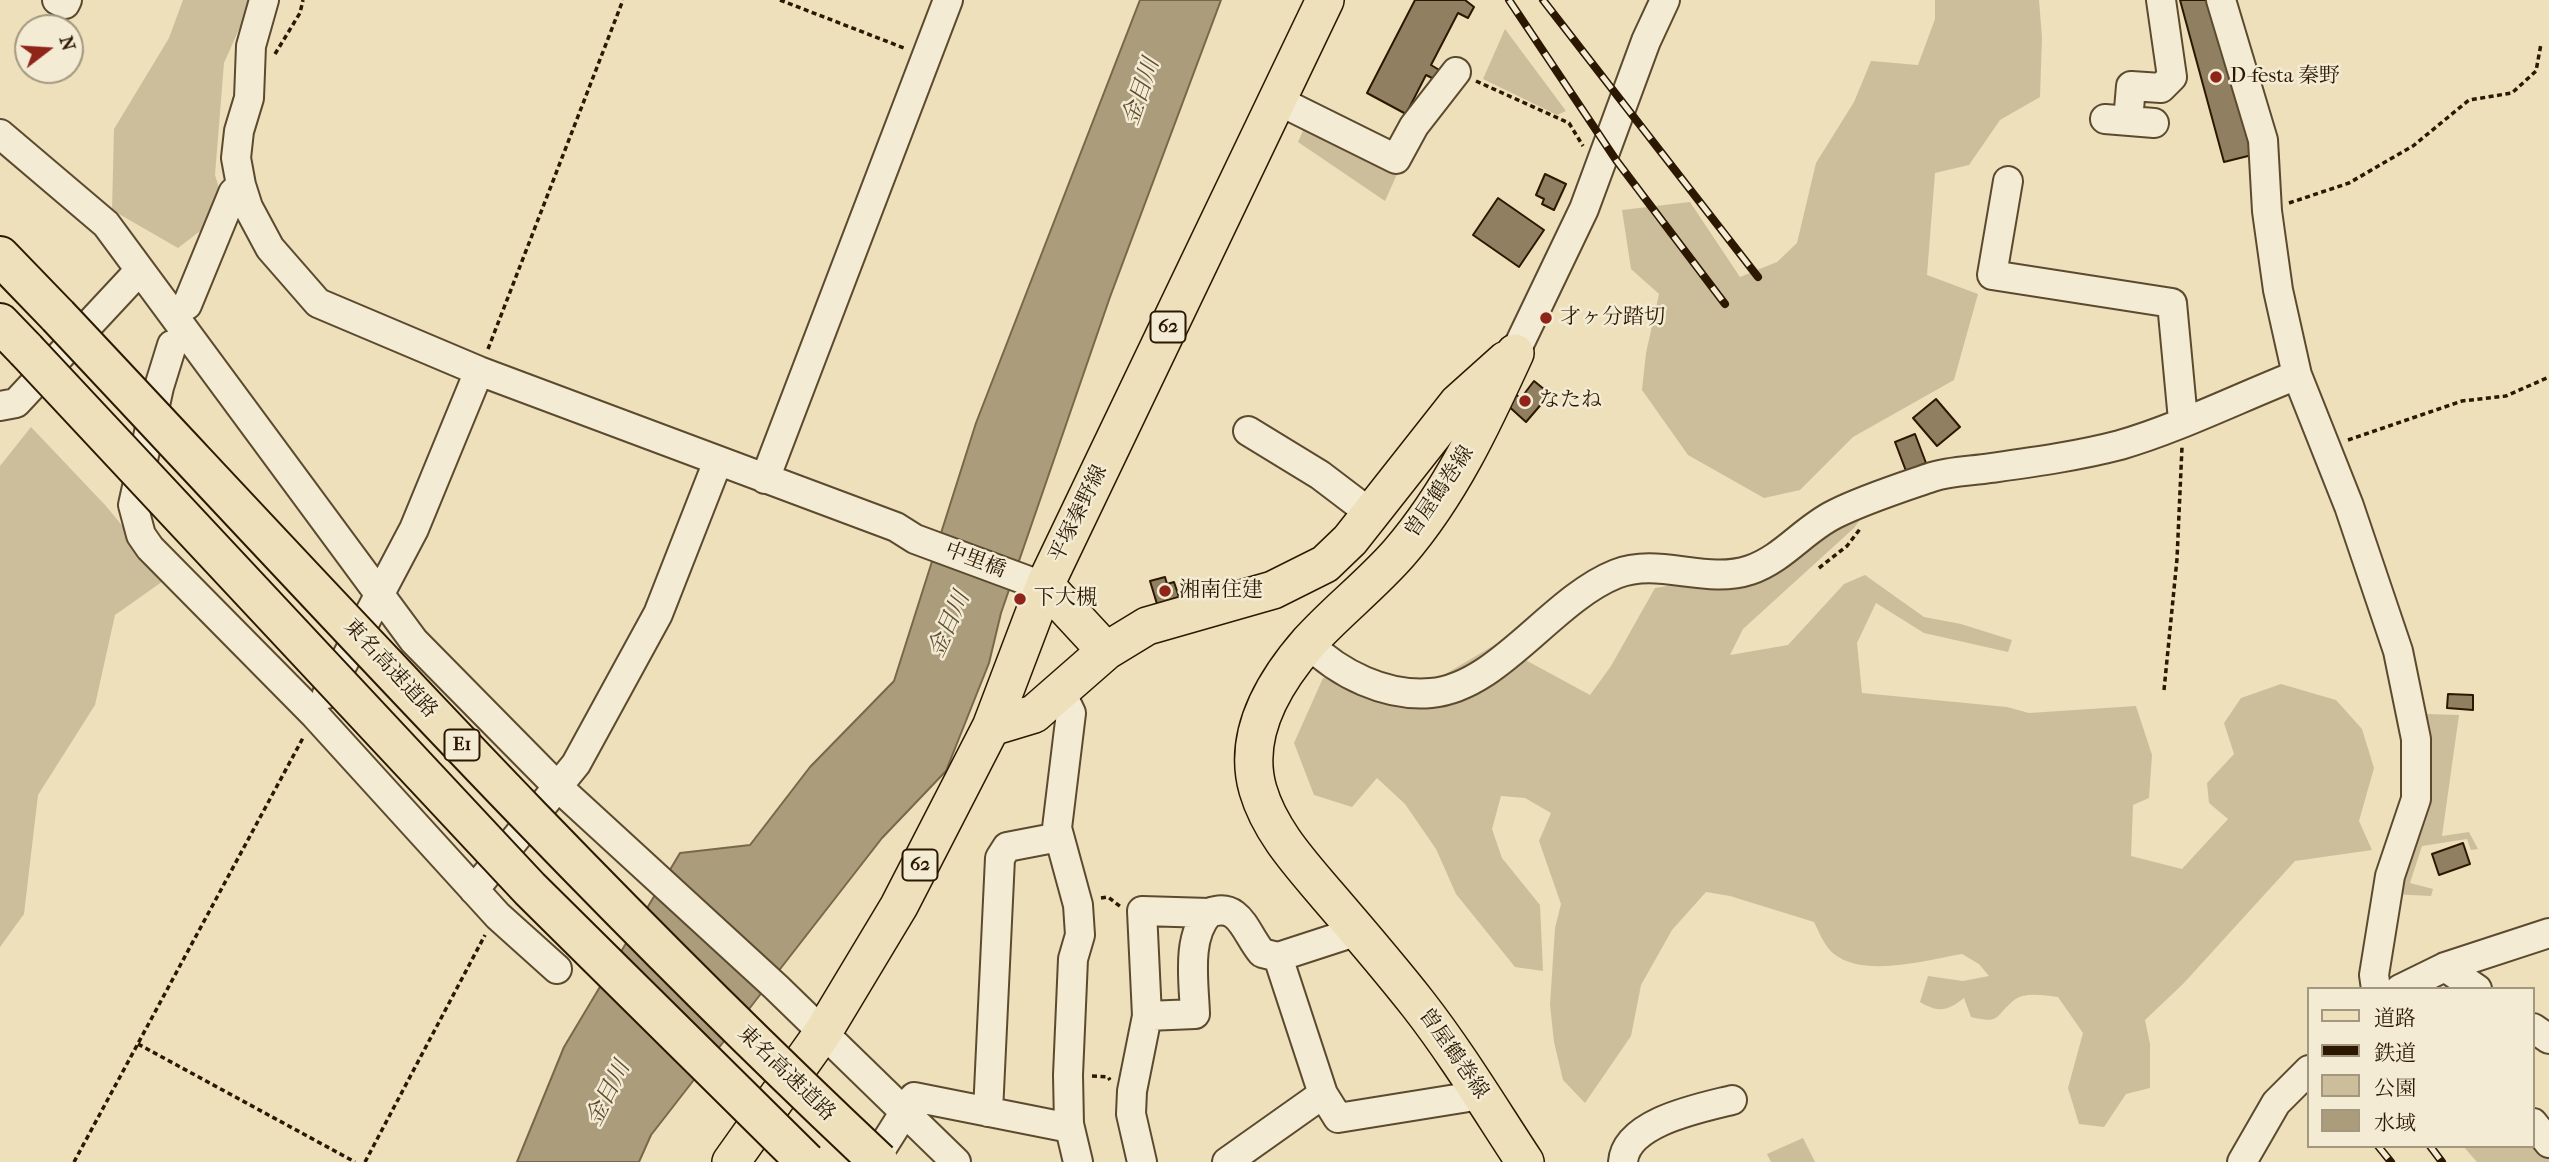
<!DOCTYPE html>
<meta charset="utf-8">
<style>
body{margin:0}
#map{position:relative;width:2549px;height:1162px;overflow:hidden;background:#ede0bb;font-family:"IM FELL French Canon","Noto Serif JP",serif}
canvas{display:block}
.legend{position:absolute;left:2307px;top:987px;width:228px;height:161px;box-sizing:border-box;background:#f3ebd3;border:2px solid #a3977f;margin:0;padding:9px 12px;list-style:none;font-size:21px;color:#2c1800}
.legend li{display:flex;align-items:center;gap:14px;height:35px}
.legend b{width:35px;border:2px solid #a3977f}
.north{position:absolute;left:14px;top:14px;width:70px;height:70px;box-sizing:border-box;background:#f3ebd3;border:2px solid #a3977f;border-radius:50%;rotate:73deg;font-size:19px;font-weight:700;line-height:28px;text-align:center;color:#2c1800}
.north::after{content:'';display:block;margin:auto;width:24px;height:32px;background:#8f2418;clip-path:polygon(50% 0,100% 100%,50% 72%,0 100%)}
</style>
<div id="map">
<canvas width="2549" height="1162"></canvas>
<ul class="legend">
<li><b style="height:9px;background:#ede0bb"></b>道路</li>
<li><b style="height:9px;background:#2c1800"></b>鉄道</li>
<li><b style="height:19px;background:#ccbe9b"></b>公園</li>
<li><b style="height:19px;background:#ab9c7b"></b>水域</li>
</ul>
<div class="north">N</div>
</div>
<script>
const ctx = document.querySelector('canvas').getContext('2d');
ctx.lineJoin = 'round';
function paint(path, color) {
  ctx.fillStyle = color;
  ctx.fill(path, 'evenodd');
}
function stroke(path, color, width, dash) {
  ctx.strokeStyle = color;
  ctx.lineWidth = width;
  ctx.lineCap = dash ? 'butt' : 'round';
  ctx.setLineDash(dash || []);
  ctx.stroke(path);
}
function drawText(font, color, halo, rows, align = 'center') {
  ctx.font = font + ' "IM FELL French Canon","Noto Serif JP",serif';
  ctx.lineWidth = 5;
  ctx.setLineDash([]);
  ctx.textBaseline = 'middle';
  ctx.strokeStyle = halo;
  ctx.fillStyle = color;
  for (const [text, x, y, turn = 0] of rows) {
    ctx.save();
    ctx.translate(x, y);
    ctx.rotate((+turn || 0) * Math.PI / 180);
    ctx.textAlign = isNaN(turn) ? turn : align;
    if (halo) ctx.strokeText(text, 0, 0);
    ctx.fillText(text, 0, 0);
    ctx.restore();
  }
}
paint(new Path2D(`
 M183,0H252L224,63L215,175L226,211L178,248L112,210L114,129L169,38Z
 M1935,0H2039L2042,37L2040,97L2000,120L1969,165L1935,173L1927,275L1978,294L1954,380L1853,437L1800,490L1764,498L1688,455L1642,390L1646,353L1659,294L1631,269L1622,210L1690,202L1740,277L1777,262L1797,243L1816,163L1854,102L1871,61L1918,65L1935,19Z
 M1505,29L1566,111L1557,115L1483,79Z
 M1306,124L1398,172L1385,201L1298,142Z
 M31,427L106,506L166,579L115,615L95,705L38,795L24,914L0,947V466Z
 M1864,514L1854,528L1743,629L1730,655L1788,645L1844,584L1865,575L1924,617L1961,624L2012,640L2008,652L1924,633L1876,603L1857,643L1862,693L2007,707L2029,713L2136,706L2152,755L2149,798L2133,805L2131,856L2182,869L2228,819L2209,803L2207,783L2234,754L2224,723L2241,698L2281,684L2336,700L2362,729L2374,768L2359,821L2372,850L2295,861L2183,984L2145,1020L2150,1044V1088L2126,1094L2104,1127L2079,1124L2068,1088L2083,1033L2058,997C2044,996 2025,991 2013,1001C1994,1017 2001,1024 1971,1017L1964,998C1948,1011 1938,1013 1920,1002L1928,976L1963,981L1989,976L1979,964L1962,954C1927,960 1864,978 1834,954C1825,947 1819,932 1814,922L1730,896L1706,892L1672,930L1641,985L1631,1036L1585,1103L1563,1080L1554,1042L1550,1005L1555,928L1561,904L1539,841L1551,813L1525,798L1501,796L1492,829L1502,858L1540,905L1543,971L1515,967L1456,894L1436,849L1405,804L1377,778L1352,807L1314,795L1294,743L1323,678L1380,676L1432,682L1496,644L1590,695L1611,666L1655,588L1692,582L1732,588L1751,574Z
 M2427,714L2459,715L2442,836L2469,832L2478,849L2471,850L2467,839L2422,846L2410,883L2433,889L2431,896L2390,894L2423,800Z
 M2533,1123L2549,1143V1162H2477L2463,1146H2533Z
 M1803,1138L1815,1162H1771L1767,1154Z`), '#ccbe9b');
const water = new Path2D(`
 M1140,0H1221L1110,297L1001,613L989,663L946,771L882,838L651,1135L639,1162H517L564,1047L680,853L750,845L810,767L894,681L976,423Z`);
paint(water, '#ab9c7b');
stroke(water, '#78674a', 2);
const building = new Path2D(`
 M1415,0H1465L1474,7L1468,18L1458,13L1431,65L1441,71L1436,80L1426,75L1406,114L1367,93Z
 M2180,0H2210L2252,155L2224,162Z
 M1545,174L1566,184L1554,210L1542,204L1544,199L1536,195Z
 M1498,198L1544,230L1519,267L1473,235Z
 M1534,381L1550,394L1526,422L1505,403L1513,393L1521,398Z
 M1936,399L1960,427L1937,446L1913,418Z
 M1915,434L1926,463L1906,471L1895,442Z
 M1165,577L1167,584L1174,582L1179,597L1157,604L1150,581Z
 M2448,694L2473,695V710L2447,708Z
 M2463,843L2470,864L2439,875L2432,854Z`);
paint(building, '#908061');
stroke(building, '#2c1800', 2);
const minor = new Path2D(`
 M57,0L65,4L67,0
 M264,0L251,46L249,98L239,131L236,158L241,185L248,207L270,248L318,303L479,371L896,527L915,539L1034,583L1045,585
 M2221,0L2263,140L2267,211L2278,290L2297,375L2349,506L2398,651L2416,739V799L2390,876L2374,975L2376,989
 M1277,100L1396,159L1414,126L1456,72
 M2105,119L2154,123
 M2128,121L2131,86L2161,88L2172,77L2161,0
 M0,134L106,224L414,641L558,787L776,987L956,1162
 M2008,181L1992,275L2172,303L2183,420
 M187,305L233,193L241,185
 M172,345L159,387L133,505L141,535L150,548L315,715L498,916L557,969
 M1515,353L1584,209L1646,41L1665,0
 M0,406L16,403L139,271
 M1248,431L1320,475L1370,513
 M765,479L948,0
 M1308,643C1339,674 1386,697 1431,693C1499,687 1551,600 1616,574C1659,557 1705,585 1750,570C1783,559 1804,529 1835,514C1865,499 1900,488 1932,477C1950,471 1972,471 1991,468C2034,462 2078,456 2120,445C2176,429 2241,397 2297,375
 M1060,690L1071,713L1057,828L1078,905L1080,935L1073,959L1068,1075L1069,1124L1078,1162
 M327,694L414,529L479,371
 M474,890L576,764L658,614L718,461
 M1278,957L1323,1094L1338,1118L1481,1095
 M2445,967L2477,989
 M2400,989L2445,967L2549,933
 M1147,1016L1195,1014C1194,983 1186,937 1209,913
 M2533,1028L2549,1039
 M988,1112L1000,858L1007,847L1059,837
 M2533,1123L2549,1143
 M873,1162L914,1097L1070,1128
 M1142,1162L1131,1114L1132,1091L1147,1016L1142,911L1209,913C1240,901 1245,933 1262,953L1278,957L1358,931
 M1227,1162L1323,1094
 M1623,1162C1626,1122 1700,1108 1732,1100
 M2242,1162L2276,1103L2309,1070`);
const major = new Path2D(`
 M1515,353C1483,423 1450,494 1399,553C1371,585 1337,611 1309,642C1274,682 1242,735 1258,790C1270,831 1300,863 1327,895C1358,931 1389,967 1418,1004C1457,1054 1490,1109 1525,1162
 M1045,585L1106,651
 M991,727L1034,714L1106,651L1147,626L1273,590L1325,564L1350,540L1458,403L1506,360
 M731,1162L822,1034L899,906L991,727L1045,585L1325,0`);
const highway = new Path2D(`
 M0,256L58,316
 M0,323L26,350`);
stroke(minor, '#5c4a2f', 32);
stroke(major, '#2c1800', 40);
stroke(highway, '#2c1800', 42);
stroke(new Path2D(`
 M780,0L904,48
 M275,54L300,13L303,0
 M1476,81L1569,123L1583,146
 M2289,203L2349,183L2413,146L2469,100L2512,93L2536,71L2541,44
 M488,349L623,0
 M2348,440L2462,401L2506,396L2549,377
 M1819,568L1847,546L1860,529
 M2164,690L2177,559L2182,447
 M1101,898L1108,897L1121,907
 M138,1044L355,1162
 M1092,1076L1108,1077L1110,1080
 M74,1162L304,736
 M365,1162L485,935`), '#2c1800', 3.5, [5, 3.5]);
stroke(minor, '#f3ebd3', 28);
stroke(major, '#ede0bb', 37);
stroke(highway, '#ede0bb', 38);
const rail = new Path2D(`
 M1509,0L1616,160L1725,304
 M1543,0L1758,277
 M2378,1146L2391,1162
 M2430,1146L2442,1162`);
stroke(rail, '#2c1800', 8);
stroke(rail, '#f3ebd3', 5, [16]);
const highwayBridge = new Path2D(`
 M58,316C327,602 592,893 879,1162
 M26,350L530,889L806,1162`);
stroke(highwayBridge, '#2c1800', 42, []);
stroke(highwayBridge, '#ede0bb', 38);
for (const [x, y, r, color] of [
 [2216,77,7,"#8f2418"],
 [1546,318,7,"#8f2418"],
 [1525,401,7,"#8f2418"],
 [1165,591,7,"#8f2418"],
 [1020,599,7,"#8f2418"]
]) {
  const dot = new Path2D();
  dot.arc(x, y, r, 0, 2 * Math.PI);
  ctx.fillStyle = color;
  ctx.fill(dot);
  stroke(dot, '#f3ebd3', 2.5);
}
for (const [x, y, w] of [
 [1168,327,35],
 [462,745,35],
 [920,865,35]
]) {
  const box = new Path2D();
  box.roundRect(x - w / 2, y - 15.5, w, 31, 5);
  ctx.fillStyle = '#f3ebd3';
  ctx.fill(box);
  stroke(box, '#2c1800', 2);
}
drawText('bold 19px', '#2c1800', null, [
 ["62",1168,327],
 ["E1",462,745],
 ["62",920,865]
]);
drawText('21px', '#2c1800', '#f3ebd3', [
 ["D-festa 秦野",2230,77],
 ["才ヶ分踏切",1560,318],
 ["なたね",1539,401],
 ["湘南住建",1179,591],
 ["下大槻",1034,599]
], 'left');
drawText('21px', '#2c1800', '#f3ebd3', [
 ["曽屋鶴巻線",1440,492,-56],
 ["平塚秦野線",1079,514,-64],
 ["中里橋",975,561,21],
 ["東名高速道路",390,669,47],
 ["曽屋鶴巻線",1453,1054,55],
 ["東名高速道路",786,1074,44]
]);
drawText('italic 23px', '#5f4d31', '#f3ebd3', [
 ["金目川",1142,92,-71],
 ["金目川",950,625,-66],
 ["金目川",609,1094,-63]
]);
</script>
